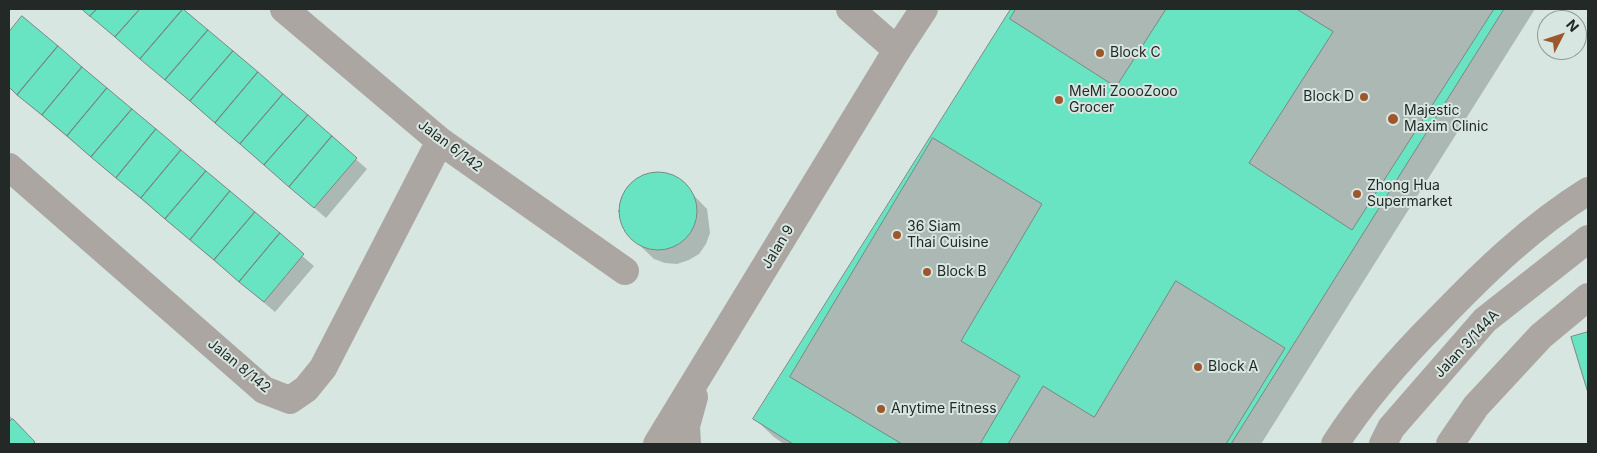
<!DOCTYPE html>
<style>
body{margin:0}
#map{position:relative;width:1597px;height:453px;overflow:hidden;background:#d7e6e0;font-family:Inter,sans-serif}
canvas{display:block}
.frame{position:absolute;inset:0;border:10px solid #232927;pointer-events:none}
.north{position:absolute;left:1537px;top:10px;width:50px;height:50px;box-sizing:border-box;background:#d7e6e0;border:1px solid #8f9a96;border-radius:50%;rotate:49deg;font-size:14px;font-weight:700;line-height:20px;text-align:center;color:#232927}
.north::after{content:'';display:block;margin:auto;width:18px;height:22px;background:#9c572c;clip-path:polygon(50% 0,100% 100%,50% 72%,0 100%)}
</style>
<div id="map">
<canvas width="1597" height="453"></canvas>
<div class="frame"></div>
<div class="north">N</div>
</div>
<script>
const ctx = document.querySelector('canvas').getContext('2d');
ctx.lineJoin = 'round';
function paint(path, color) {
  ctx.fillStyle = color;
  ctx.fill(path, 'evenodd');
}
function stroke(path, color, width, dash) {
  ctx.strokeStyle = color;
  ctx.lineWidth = width;
  ctx.lineCap = dash ? 'butt' : 'round';
  ctx.setLineDash(dash || []);
  ctx.stroke(path);
}
function drawText(font, color, halo, rows, align = 'center') {
  ctx.font = font + ' Inter,sans-serif';
  ctx.lineWidth = 4;
  ctx.setLineDash([]);
  ctx.textBaseline = 'middle';
  ctx.strokeStyle = halo;
  ctx.fillStyle = color;
  for (const [text, x, y, turn = 0] of rows) {
    ctx.save();
    ctx.translate(x, y);
    ctx.rotate((+turn || 0) * Math.PI / 180);
    ctx.textAlign = isNaN(turn) ? turn : align;
    if (halo) ctx.strokeText(text, 0, 0);
    ctx.fillText(text, 0, 0);
    ctx.restore();
  }
}
paint(new Path2D(`
 M82,9H181L367,169L326,218Z
 M1013,9H1535L1261,444H784L774,437L755,419Z
 M22,18L314,266L275,312L9,88V34Z
 M650,173H663L675,176L707,209L710,233L706,244L699,254L689,260L677,264L665,263L654,259L629,235L622,224L619,211L621,198L627,187L637,178Z
 M1588,333V389L1573,338Z
 M9,415L36,444H9Z`), '#0003');
const building = new Path2D(`
 M82,9H97L90,16Z
 M97,9H140L115,37L90,16Z
 M140,9H183L140,59L115,37Z
 M183,9L208,30L165,80L140,59Z
 M1011,9H1504L1231,444H793L753,419Z
 M1016,9H1166L1116,87L1010,19Z
 M1297,9H1494L1352,230L1249,163L1333,32Z
 M22,16L58,46L17,95L9,87V32Z
 M208,30L233,51L190,101L165,80Z
 M58,46L82,67L42,115L17,95Z
 M233,51L258,72L215,123L190,101Z
 M82,67L107,88L67,136L42,115Z
 M258,72L283,94L240,144L215,123Z
 M107,88L132,109L91,157L67,136Z
 M283,94L308,115L264,165L240,144Z
 M132,109L156,129L116,178L91,157Z
 M308,115L332,136L289,187L264,165Z
 M156,129L181,150L141,198L116,178Z
 M332,136L357,158L314,208L289,187Z
 M933,138L1042,204L961,341L1020,376L980,444H902L790,377Z
 M181,150L206,171L165,219L141,198Z
 M206,171L230,191L190,240L165,219Z
 M619 211a39 39 0 1 1 78 0a39 39 0 1 1-78 0Z
 M230,191L255,212L214,260L190,240Z
 M255,212L280,233L239,282L214,260Z
 M280,233L304,254L264,302L239,282Z
 M1176,281L1285,348L1226,444H1008L1043,386L1094,417Z
 M1588,332V393L1571,337Z
 M13,419L35,442L33,444H9V422Z`);
paint(building, '#69e4c2');
stroke(building, '#798782', 1);
stroke(new Path2D(`
 M284,9L440,141L625,271
 M897,50L924,9
 M9,167L264,390L290,400L306,389L323,368L440,141`), '#aca6a3', 28);
stroke(new Path2D(`
 M657,444L897,50L850,9
 M687,444L686,426L694,397
 M1335,444C1364,399 1401,357 1439,319C1485,271 1532,226 1588,191
 M1383,444L1391,428L1485,320L1588,239
 M1450,444L1476,406L1541,336L1588,297`), '#aca6a3', 28);
for (const [x, y, r, color] of [
 [1100,53,5,"#9c572c"],
 [1364,97,5,"#9c572c"],
 [1059,100,5,"#9c572c"],
 [1393,119,6,"#9c572c"],
 [1357,194,5,"#9c572c"],
 [897,235,5,"#9c572c"],
 [927,272,5,"#9c572c"],
 [1198,367,5,"#9c572c"],
 [881,409,5,"#9c572c"]
]) {
  const dot = new Path2D();
  dot.arc(x, y, r, 0, 2 * Math.PI);
  ctx.fillStyle = color;
  ctx.fill(dot);
  stroke(dot, '#d7e6e0', 2);
}
drawText('14px', '#232927', '#d7e6e0', [
 ["Block C",1110,53],
 ["MeMi ZoooZooo",1069,92],
 ["Grocer",1069,108],
 ["Block D",1354,97,"right"],
 ["Majestic",1404,111],
 ["Maxim Clinic",1404,127],
 ["Zhong Hua",1367,186],
 ["Supermarket",1367,202],
 ["36 Siam",907,227],
 ["Thai Cuisine",907,243],
 ["Block B",937,272],
 ["Block A",1208,367],
 ["Anytime Fitness",891,409]
], 'left');
drawText('14px', '#232927', '#d7e6e0', [
 ["Jalan 6/142",450,146,37],
 ["Jalan 9",778,247,-59],
 ["Jalan 3/144A",1467,344,-47],
 ["Jalan 8/142",239,366,39]
]);
</script>
